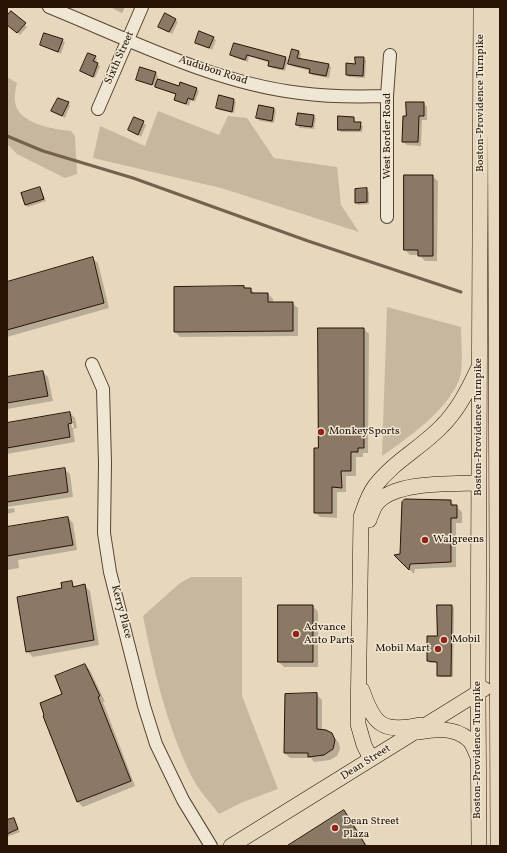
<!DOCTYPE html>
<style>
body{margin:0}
#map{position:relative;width:507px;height:853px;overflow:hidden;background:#e7d8bd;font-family:Vollkorn,serif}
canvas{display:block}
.frame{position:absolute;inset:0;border:8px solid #281305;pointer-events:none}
</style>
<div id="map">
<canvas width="507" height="853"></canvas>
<div class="frame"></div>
</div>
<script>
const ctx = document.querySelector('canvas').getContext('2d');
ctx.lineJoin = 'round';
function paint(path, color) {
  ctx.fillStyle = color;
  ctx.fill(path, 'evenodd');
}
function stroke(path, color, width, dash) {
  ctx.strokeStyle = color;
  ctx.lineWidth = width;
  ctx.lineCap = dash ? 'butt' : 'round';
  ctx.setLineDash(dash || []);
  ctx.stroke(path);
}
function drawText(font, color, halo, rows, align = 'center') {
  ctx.font = font + ' Vollkorn,serif';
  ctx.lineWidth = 3;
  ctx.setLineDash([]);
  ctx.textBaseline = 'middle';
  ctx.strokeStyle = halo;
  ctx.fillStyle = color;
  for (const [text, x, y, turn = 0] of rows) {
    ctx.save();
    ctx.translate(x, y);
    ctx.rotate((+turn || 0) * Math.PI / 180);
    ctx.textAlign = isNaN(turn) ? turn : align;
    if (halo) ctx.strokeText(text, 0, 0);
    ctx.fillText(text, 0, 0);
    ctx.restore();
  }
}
paint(new Path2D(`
 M7,77L17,83C16,88 14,96 15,102C18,124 53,129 71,131L75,136L77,174L65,178L17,154L7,144Z
 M158,111L219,135L228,116L247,118L274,158L337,167L341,205L359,232L221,188L93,158L100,126L145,146Z
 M387,307L461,327C461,342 463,359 461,373C454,406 408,438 382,456Z
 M191,577H242V696L278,789L243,802L219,814C210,802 198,790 192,777C167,727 154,671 143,616L180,583Z`), '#c7b79e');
paint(new Path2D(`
 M110,7H125L122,13Z
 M12,12L27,27L20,35L7,24V18Z
 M176,20L178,22L172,34L159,27Z
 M213,38L216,40L212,50L196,42Z
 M62,40L65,42L61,54L41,45Z
 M235,44L285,58L288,60L285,71L272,68L269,65L270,63L249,56L248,62L234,57L231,55Z
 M299,51L301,54L300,60L328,65L331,67L329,78L312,75L310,71L292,66L289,64Z
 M95,57L97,59L96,63L100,66L95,78L81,71Z
 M363,58L366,60L365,78L349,77L347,75Z
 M156,73L158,76L157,80L179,88L196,89L199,91L195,102L191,100L189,106L178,102L175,100L177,95L137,79Z
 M219,96L234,100L236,102L234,113L219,110L217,108Z
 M68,103L70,106L65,118L53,111Z
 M423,103L427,107V120H422L421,146L407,145L403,142L407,117Z
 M260,106L274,109L276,111L274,123L260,121L257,118Z
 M313,116L316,118L314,129L300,128L297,125Z
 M135,118L146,125L141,137L129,130Z
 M354,118L356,123L363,126L362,132H341L339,129Z
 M432,176L438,181L437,261H425L419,255H410L405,250Z
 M40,188L46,201L28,207L25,205Z
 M366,189L369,192V204L358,205L356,202Z
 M92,258L98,263L109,308L7,337V283Z
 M244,287L251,289L255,294H268L273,299V303H292L298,308V336L180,337L175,332Z
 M364,329L369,334L368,453H363V457H356V476H346V492H337V518L320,517L315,512L319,449Z
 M43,372L48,377L53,401L7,409V378Z
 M70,413L75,418L77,428L73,429L75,442L7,454V424ZM70,417H72L74,428H72Z
 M64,469L70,474L73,497L7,507V478Z
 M450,501L462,512V523H456V567L415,569L414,574L396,556L401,555Z
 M14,508L15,512L7,514V509Z
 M68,518L73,523L77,550L18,560L19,568L7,570V528Z
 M71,583L76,587L84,585L90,591L99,645L33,657L27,651L63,589Z
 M279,606H313L318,612V667H284L279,662Z
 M452,606L454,608L453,677H440L438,675V663H430L428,661Z
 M85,665L90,670L105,702H103L135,786L83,807L77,801L63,695Z
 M316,694L322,700V731L329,733L335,738L339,743L340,749L337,756L330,760L314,762L311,758H290L285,753Z
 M344,811L349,816L367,846H288Z
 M7,819L8,821L13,819L20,832L7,837Z`), '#0003');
stroke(new Path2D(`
 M7,136L43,151L133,178L308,241L461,292`), '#74614e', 3);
const building = new Path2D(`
 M11,11L26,23L17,33L7,25V16Z
 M165,13L176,19L169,32L158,27Z
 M199,31L214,37L209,48L195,43Z
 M44,33L63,39L58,52L40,45Z
 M234,43L286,57L283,69L268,66L269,61L247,55L245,60L230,55Z
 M292,49L299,51L297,58L329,64L326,76L309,73L310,69L288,64Z
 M88,53L96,56L93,61L98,63L93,77L80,71Z
 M355,57H364L363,76L346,75V63L355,64Z
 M140,67L156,72L152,85L136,80Z
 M158,79L179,86L180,82L197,88L193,100L188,98L186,104L174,100L176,94L155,87Z
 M219,95L234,99L232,112L216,108Z
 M58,98L69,102L62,116L51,111Z
 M406,102H424V116H419L418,142H402L403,116H406Z
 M259,105L274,108L272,121L256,118Z
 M298,113L314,115L312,127L296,125Z
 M338,116L354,117V122H361L360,130H338Z
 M134,117L144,121L138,135L128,130Z
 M404,175H433V256H418V250H404Z
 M40,187L44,199L25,205L21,193Z
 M367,188V202L355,203V189Z
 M93,257L104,303L7,330V282Z
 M244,286V288H251V293H268V302H293V331L174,332V287Z
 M318,328H364V448H358V452H351V471H341L342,488L332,487V513H314V448H318Z
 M43,371L48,396L7,403V377Z
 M70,412L72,423L68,424L70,437L7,448V423Z
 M65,468L68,492L7,502V477Z
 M405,499L451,500V505H457V518H451V562L410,564L409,570L394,555L400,554L402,502Z
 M68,517L73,545L7,556V527Z
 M72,581L73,587L85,584L94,640L26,652L17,597L62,588L61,583Z
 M278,605H313V662H278Z
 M437,605H452L451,676H437V662L427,661V636H437Z
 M85,664L100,696L98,697L131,781L77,802L43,716L44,715L40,703L62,694L55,676Z
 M317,693V729L326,730L332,733L335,740L333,749L324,755L308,757V753H284L285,694Z
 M344,810L366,846H287Z
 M14,818L18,829L7,834V820Z`);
paint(building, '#8b7965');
stroke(building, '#281305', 1);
const minor = new Path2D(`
 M49,7C128,39 214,83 300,93C329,97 358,97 387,96
 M98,109L142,7
 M387,217V96L390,55
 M92,364L103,389L105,463L104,533L110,572L144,706L156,744L183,800L211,846`);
const major = new Path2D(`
 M495,7L498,846
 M369,520C371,515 373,508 377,503C395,481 453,484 479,483
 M362,690C374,725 382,733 420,725
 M419,732C435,729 454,727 468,739C472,742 475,750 477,755
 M371,759L364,745L358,724L361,517C365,506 368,495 375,486C393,462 421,448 442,426C458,410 468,390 478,369
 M231,846L484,689
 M479,846L478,693L481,7`);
stroke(minor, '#584433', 14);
stroke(major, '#281305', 16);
stroke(minor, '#efe6d4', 12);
stroke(major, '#e7d8bd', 15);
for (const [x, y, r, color] of [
 [321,432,4,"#8f2418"],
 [425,540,4,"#8f2418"],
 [296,634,4,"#8f2418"],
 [444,640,4,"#8f2418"],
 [438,649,4,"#8f2418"],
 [335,828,4,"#8f2418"]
]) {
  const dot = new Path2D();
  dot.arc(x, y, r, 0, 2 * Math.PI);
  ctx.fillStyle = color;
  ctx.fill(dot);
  stroke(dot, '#efe6d4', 1.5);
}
drawText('11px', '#281305', '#efe6d4', [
 ["Sixth Street",120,58,-66],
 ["Audubon Road",213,71,18],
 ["Boston-Providence Turnpike",481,103,-90],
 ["West Border Road",388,136,-90],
 ["Boston-Providence Turnpike",479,427,-90],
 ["Kerry Place",121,612,75],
 ["Boston-Providence Turnpike",478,750,-90],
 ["Dean Street",366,763,-32]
]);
drawText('11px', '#281305', '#efe6d4', [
 ["MonkeySports",329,432],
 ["Walgreens",433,540],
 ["Advance",304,628],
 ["Auto Parts",304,641],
 ["Mobil",452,640],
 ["Mobil Mart",430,649,"right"],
 ["Dean Street",343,822],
 ["Plaza",343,835]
], 'left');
</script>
